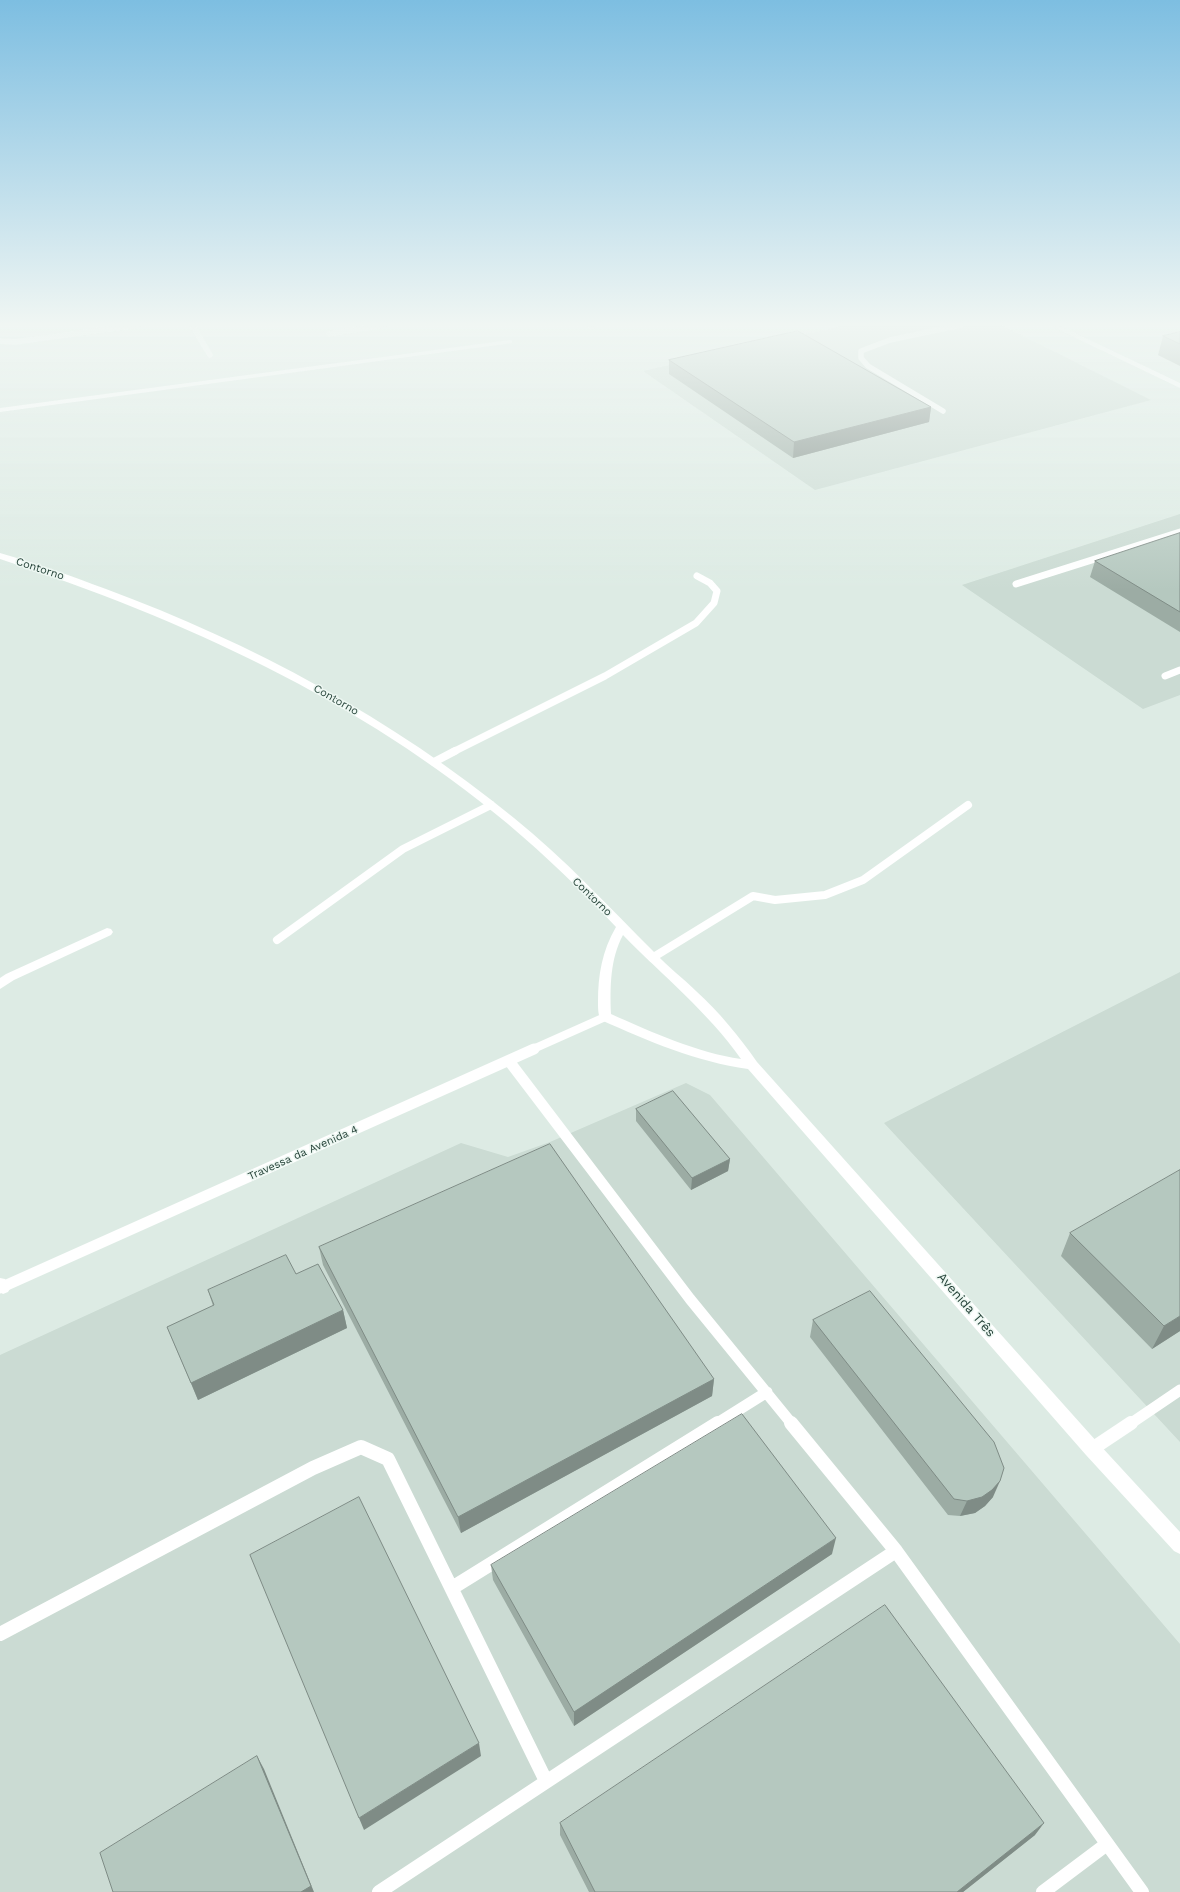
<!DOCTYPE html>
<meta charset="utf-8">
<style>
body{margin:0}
canvas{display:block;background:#ddebe4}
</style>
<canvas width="1180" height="1892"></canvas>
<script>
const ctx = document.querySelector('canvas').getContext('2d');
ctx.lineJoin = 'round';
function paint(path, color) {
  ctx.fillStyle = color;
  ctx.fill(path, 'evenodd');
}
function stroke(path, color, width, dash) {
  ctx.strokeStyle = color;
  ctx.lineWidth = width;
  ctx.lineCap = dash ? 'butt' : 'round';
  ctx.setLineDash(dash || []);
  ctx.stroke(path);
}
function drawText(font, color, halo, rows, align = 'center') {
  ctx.font = font + ' "Work Sans",sans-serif';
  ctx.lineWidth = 3;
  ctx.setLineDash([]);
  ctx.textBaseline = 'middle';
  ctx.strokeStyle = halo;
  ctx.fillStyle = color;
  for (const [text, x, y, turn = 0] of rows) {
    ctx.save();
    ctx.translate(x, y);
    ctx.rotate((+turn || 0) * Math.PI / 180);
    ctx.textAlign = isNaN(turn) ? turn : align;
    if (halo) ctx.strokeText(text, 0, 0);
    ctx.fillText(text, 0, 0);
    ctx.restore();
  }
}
paint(new Path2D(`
 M846,325H1001L1151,400L815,490L643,371Z
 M1180,514V695L1143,709L962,585Z
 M1180,972V1442L884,1123Z
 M686,1083L710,1095L1180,1644V1892H0V1355L461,1143L508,1157L550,1142Z`), '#cbdbd3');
stroke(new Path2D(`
 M192,325L210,355
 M329,334L384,325
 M0,341L15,342L138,325
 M943,411L868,366L861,358V351L890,340L961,325`), '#fff', 5.5);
stroke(new Path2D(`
 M1016,584L1180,532
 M1165,676L1180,670
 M453,752L605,676L696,623L714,603L717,591L710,583L697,576`), '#fff', 7);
stroke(new Path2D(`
 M434,762L455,751
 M277,940L403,849L491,805
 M652,958L753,896L775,900L825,895L863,880L968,805
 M531,1050L605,1017`), '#fff', 8);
stroke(new Path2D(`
 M509,1061L690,1299L792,1424
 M0,1288L534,1049
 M716,1424L767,1392
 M1130,1424L1180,1390`), '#fff', 11);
stroke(new Path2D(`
 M791,1423L896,1551L1142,1892
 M1092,1449L1131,1423
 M452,1588L718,1423
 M0,1634L313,1468L361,1447L388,1459L546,1781
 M379,1892L896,1551
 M1043,1892L1107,1844`), '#fff', 14);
paint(new Path2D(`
 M585,325H593L595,328L590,329Z
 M1049,325H1058L1180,383V388Z
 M510,340L512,341V343L0,412V408Z
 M0,553C36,563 71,576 106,589C252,643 393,719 514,818C565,859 609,907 655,953C668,967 683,978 696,991C719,1012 739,1036 757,1062L1098,1443L1180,1532V1554L1174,1551L1086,1455L748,1069C697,1062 648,1041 601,1020C598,1015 598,1008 598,1002C598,975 602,951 616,927C582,891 546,856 508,824C360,700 183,619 0,559ZM623,935C663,976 708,1012 741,1059C698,1053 651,1032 611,1014C610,987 610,959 623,935Z
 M107,928L111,929L113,932L111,935L14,980L0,989V978L6,974Z
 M0,1278L5,1279L11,1287L8,1292L3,1294L0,1292Z`), '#fff');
paint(new Path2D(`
 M1180,332V366L1158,355L1163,336Z
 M669,360L931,407L929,422L793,458L669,374Z
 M1180,533V632L1090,577L1095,561Z
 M636,1109L730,1159L728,1171L691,1190L636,1121Z
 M1070,1233L1180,1331L1152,1349L1061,1256Z
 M319,1247L714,1379L712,1396L461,1533L323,1265Z
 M296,1274L343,1310L347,1328L198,1400L167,1327L213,1306L208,1290Z
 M813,1320L993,1497L985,1506L975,1513L960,1516L948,1515L810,1337Z
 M832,1554L574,1726L493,1580L491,1565Z
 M560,1823L1035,1835L963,1892H589L560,1835Z`), '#9caca4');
paint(new Path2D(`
 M931,407L929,422L793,458L794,442Z
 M730,1159L728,1171L691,1190L692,1178Z
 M343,1310L347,1328L198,1400L191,1383Z
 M1180,1316V1331L1152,1349L1164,1326Z
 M714,1379L712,1396L461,1533L458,1517Z
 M1000,1481L993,1497L985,1506L975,1513L960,1516L967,1501Z
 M836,1538L832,1554L574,1726V1712Z
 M479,1743L481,1756L364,1830L359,1818Z
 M257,1756L264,1769L314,1892H301Z
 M1044,1823L1035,1835L963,1892H957Z`), '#7f8c86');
const building = new Path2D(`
 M798,331L931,407L794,442L669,360Z
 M1180,332V344L1163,336Z
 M1180,533V612L1095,561Z
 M673,1091L730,1159L692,1178L636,1109Z
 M550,1144L714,1379L458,1517L319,1247Z
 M1180,1170V1316L1164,1326L1070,1233Z
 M286,1255L296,1274L318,1264L343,1310L191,1383L167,1327L214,1305L208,1290Z
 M870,1291L994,1442L1004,1468L1000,1481L992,1490L982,1497L967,1501L954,1499L813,1320Z
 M742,1414L836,1538L574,1712L491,1565Z
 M359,1497L479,1743L359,1818L250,1555Z
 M885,1605L1044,1823L957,1892H595L560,1823Z
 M257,1756L311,1886L301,1892H113L100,1853Z`);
paint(building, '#b5c8bf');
stroke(building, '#7f8c86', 1);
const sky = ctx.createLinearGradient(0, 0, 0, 590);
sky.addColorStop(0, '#7dbee1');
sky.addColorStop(0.55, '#f0f6f3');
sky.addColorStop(1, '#f0f6f300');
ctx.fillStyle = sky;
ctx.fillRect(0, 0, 1180, 590);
drawText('11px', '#1d3b31', '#edf7f2', [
 ["Contorno",40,569,18],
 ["Contorno",336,700,30],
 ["Contorno",592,897,44],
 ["Travessa da Avenida 4",303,1153,-24]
]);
drawText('13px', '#1d3b31', '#edf7f2', [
 ["Avenida Três",966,1305,49]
]);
</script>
